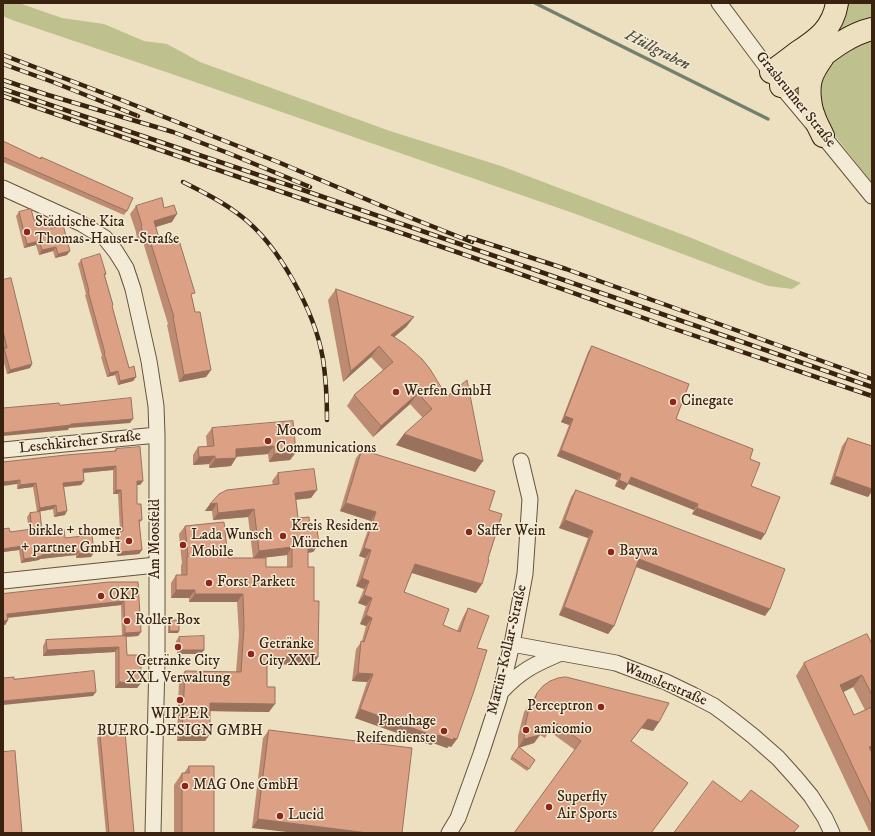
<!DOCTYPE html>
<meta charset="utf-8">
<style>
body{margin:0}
#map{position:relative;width:875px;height:836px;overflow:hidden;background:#ece0c0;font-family:"IM FELL DW Pica",serif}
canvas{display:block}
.frame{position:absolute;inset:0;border:4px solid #392310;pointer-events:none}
</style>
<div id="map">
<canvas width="875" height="836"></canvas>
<div class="frame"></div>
</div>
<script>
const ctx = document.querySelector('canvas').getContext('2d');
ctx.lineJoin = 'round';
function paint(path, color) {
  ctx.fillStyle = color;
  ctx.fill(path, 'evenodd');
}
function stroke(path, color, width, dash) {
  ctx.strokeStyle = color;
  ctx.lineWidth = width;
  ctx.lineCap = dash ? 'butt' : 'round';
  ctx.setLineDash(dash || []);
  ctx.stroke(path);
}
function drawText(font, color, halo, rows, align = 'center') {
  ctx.font = font + ' "IM FELL DW Pica",serif';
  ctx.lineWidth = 3;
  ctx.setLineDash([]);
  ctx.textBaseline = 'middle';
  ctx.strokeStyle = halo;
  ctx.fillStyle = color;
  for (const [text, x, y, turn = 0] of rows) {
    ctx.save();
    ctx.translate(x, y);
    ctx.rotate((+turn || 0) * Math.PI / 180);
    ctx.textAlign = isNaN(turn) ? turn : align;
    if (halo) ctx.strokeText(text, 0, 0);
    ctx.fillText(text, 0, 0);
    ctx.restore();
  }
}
paint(new Path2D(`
 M3,3H19L62,18L104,24L144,41L167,44L200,62L390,131L501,166L689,237L801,283L792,289L768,286L573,213L166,72L12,20L3,16Z
 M842,3H872V22L829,41Z
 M872,37V183L818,114L819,75L834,57Z`), '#bec18e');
stroke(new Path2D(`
 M535,3L768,119`), '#737f6f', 3.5);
const minor = new Path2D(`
 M719,3L781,86L823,136L872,196
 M3,188L82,224L105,238L116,252L126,268L133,289L149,361L156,406L157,435V660L153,833
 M3,450L157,435
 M3,581L156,565
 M512,644L616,663L666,682L693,695L714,706L729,717L753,736L778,758L796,778L811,796L825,818L832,833
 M501,692C520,671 535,664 561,653
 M449,833L458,818L481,754L499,699L512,644L525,574L530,499L521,461`);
const highway = new Path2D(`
 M823,57C818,64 813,71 811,79C808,89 810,107 814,116C816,123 820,129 823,136
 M771,72C780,66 789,59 798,52C818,39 833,28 837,3
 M781,86C793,77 805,69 817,60C834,47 851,34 872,29`);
stroke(minor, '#66523c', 17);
stroke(highway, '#392310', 24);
stroke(minor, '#f3ebd6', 15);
stroke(highway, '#ece0c0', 22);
const rail = new Path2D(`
 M3,55L119,99L278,162L401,214L472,242
 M3,64L53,82L138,116
 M3,80L48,95L173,132L228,153L310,187
 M3,89L303,190L512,262L872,387
 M3,96L509,270L666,326L872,396
 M183,182C203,192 223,202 241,216C279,245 315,312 323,359C326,379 327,399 327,420
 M468,237L566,269L872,379`);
stroke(rail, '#392310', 4.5);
stroke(rail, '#f3ebd6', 3, [9]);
paint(new Path2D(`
 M3,141L40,159L41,157L127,211L124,215L3,162Z
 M136,206L164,208L172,222L156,227L160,242L192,297L195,312L211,370L206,377L179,382L167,325L168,324L143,242L138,243L136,233V232L130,214Z
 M19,212L34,220L51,228L67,255L55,258L53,251L39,255L36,245L24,248L16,216Z
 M81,260L106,274L105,276L113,305L112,306L129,368L136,377L133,381L118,385L115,375L107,377L101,357L102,356L85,295L86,294L78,264Z
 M3,280L32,364L30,368L7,374L3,359V350L4,349L3,347Z
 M336,289L414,317L406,327L394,337L446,397L483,461L475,472L396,445L404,434L423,418L410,404L373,437L347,406L354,395L383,370L371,357L343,382L328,300Z
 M592,346L676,419L750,459L751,486L761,540L692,514L694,510L628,484L624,490L615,486L617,480L557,456L569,425L561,422L588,352Z
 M212,428L296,452L290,460L269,462L268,454L236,457L231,466L209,468V464L193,465V455L198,447L207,446L206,436Z
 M848,438L872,446V491L868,497L830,484L842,446Z
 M116,449L143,481L140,485H137V504L142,520L139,523L142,550L139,554L117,556L115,536L118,532H120L118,494H113V470L83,473L84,481L81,485L64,487L65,515L54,517L53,509L37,512L33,487L17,489V484L3,462L114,451Z
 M362,450L489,510L488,559L482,584L476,593L412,573L404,592L443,625L457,631L463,617L468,608L477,648L457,739L451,747L449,746L447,748L433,743L431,745L355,718L367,682L352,681L356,649L362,641L366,626L360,624L366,606L358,603L364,589L356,586L365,558L359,556L371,521L340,511L356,458Z
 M278,473L311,498L296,500L298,518L310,530L319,544L313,552L308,553V567L314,601L318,657L313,665L267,664V687L269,712L210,711V734L205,741H177L179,679L185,671L236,672L239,635L237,602H189V598H171V583L176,575H181V565L182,564L179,534L185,526L228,558H253L248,517L213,520L212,511H205L210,504L273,485L272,481ZM287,555V567H266L261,558Z
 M576,490L765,616L636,567L614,626L608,634L559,615L588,538L559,528L571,497Z
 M30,513L42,532L65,538L94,552L91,557L76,558V555L40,559L39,560L21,563L19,550L3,552V529L10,532L29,530L27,517Z
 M138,582L141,632L138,636L126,637L127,655L141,683L137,688H115V652L43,656V646L46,640L122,636L121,605L8,618V620L5,625L3,594Z
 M170,620L178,633H168V622Z
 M179,637L201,654H177L176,641Z
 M872,644V830L869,831L796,676L804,663ZM853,687L865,710L854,715L843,692Z
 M537,693L659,722L653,731L641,728L631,741L575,750L549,731L545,738L540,735L534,743L518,748V736L524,712Z
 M269,730L402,833L252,828L263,738Z
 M100,734L134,833H106L97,738Z
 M519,747L535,760L527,771L510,759Z
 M189,766L214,833H174V785L182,773H184Z`), '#bd8a72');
paint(new Path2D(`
 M177,214L172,222L149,229L154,221Z
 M148,234L143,242L138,243L144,236Z
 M39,241L36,245L24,248L27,244Z
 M56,247L53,251L39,255L42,250Z
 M70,251L67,255L55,258L58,254Z
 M414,317L406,327L384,346L391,335Z
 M379,346L371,357L343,382L351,371Z
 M32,364L30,368L7,374L10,370Z
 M211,370L206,377L179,382L184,375Z
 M118,371L115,375L107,377L110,373Z
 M136,377L133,381L118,385L120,381Z
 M418,393L410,404L373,437L381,426Z
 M565,416L573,419L569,425L561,422Z
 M133,419L130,423L69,428L68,430L3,436V433L71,424Z
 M404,434L483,461L475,472L396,445Z
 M274,446L268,454L230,457L236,449Z
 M561,450L621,474L617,480L557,456Z
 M296,452L290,460L269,462L274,454Z
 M215,456L209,464L193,465L199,457Z
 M236,458L231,466L209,468L215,459Z
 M116,466L113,470L80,473L83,469Z
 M835,476L872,489V491L868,497L830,484Z
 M631,477L698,504L694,510L627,483Z
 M20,480L17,484L3,486V482Z
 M619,480L628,484L624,490L615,486Z
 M84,481L81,485L61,487L63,483Z
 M137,481H143L140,485H134Z
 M36,483L33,487L17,489L20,485Z
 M116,490H121L118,494H113Z
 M317,490L311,498L290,500L295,493Z
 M217,503L212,511H205L210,504Z
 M346,503L376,512L371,521L340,511Z
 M56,505L53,509L37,512L40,508Z
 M697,508L765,534L761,540L692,514Z
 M254,509L248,517L213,520L218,513Z
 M67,511L65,515L54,517L57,513Z
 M565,520L593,531L588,538L559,528Z
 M319,544L313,552L303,553L308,545Z
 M22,546L19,550L3,552V549Z
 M292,547L287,555L253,559L259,551Z
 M364,548L371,550L365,558L359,556Z
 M142,550L139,554L117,556L120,552Z
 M79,551L76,555L40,559L39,560L21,563L24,559L41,555Z
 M94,552L91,557L76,558L79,554Z
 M639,559L770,609L765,616L634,566Z
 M415,564L482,584L476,593L409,572Z
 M362,578L369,581L364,589L356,586Z
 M176,590H195L189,598H171Z
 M195,594H243L237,602H189Z
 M364,595L372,598L366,606L358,603Z
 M124,601L121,605L4,618L7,614Z
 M564,607L614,626L608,634L559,615Z
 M366,615L372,618L366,626L360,624Z
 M8,620L5,625H3V621Z
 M170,631H179L178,633H168Z
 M141,632L138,636L122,637L125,633Z
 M119,647L115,652L43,656L47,650Z
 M180,650H204L201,654H177Z
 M267,657H318L313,665L262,664Z
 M358,673L373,674L367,682L352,681Z
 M862,675L853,687L832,698L840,685Z
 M119,682L141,683L137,688H115Z
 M96,692L93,696L3,705V701Z
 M210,703L275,704L269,712L205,711Z
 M360,709L438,735L454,738L457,739L451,747L449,746L447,748L433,743L431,745L355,718Z
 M648,719L659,722L653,731L641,728L625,750Z
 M546,727L534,743L518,748L524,739Z
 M182,733L210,734L205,741H177Z
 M872,746V754L869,747Z
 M258,819L368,833H295L252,828Z`), '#9a715d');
const building = new Path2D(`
 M3,141L41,159V157L48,160L133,198L127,211L3,157Z
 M162,198L164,208L174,205L177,214L154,221L160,242L178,237L195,293L191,294L195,312H200L211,370L184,375L173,317H174L148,234L144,236L141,226L142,225L136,206Z
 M31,209L34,220L48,217L51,228L63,225L70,251L58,254L56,247L42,250L39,241L27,244L19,212Z
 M100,254L106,274H104L113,305L112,306L129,368L134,366L136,377L120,381L118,371L110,373L104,353H105L88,291H89L81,260Z
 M11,278L32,364L10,370L4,348H7L3,331V280Z
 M336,289L414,317L391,335L405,344L422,359L430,369L441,387L446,397L467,380L483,461L404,434L432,409L418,393L381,426L354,395L393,362L379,346L351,371Z
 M592,346L689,384L676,419L753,449L750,459L760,463L751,486L780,497L765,534L697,508L698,504L631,477L628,484L619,480L621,474L561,450L573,419L565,416Z
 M131,398L133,419L71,424V425L3,433V408L37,405L59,403L60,405Z
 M293,421L296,452L274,454V446L236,449V458L215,459V456L199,457L198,447L214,446L212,428Z
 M848,438L872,446V489L835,476Z
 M140,447L143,481H137V504H141L142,520H139L142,550L120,552L118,532L123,531L121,490H116V466L83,469L84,481L63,483L67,511L57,513L56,505L40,508L36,483L20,485V480L3,482V462L66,455L116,451V449Z
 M362,450L495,491L489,510L502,514L488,559L489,560L482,584L415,564L404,592L449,609L443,625L460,632L468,608L489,616L477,648L487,650L474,691L457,739L454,738L453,740L438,735L437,737L360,709L373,674L358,673L361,641L364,642L372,618L366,615L372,598L364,595L369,581L362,578L371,550L364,548L376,512L346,503Z
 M314,469L317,490L295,493L298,518L309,517L310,530L317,529L319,544L308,545V567H314V601H319L318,657H267V687H275V704L210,703V734L182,733L185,671L241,672L244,627L243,594H195V590H176V575H187V557H188L185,526L224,522L228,558H266V567H292V547L259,551L254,509L218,513L217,503L210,504L219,494L227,490L279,484L278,473Z
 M576,490L785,569L770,609L639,559L614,626L564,607L593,531L565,520Z
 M40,512L42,532L64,529L65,538L92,535L94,552L79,554V551L41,555L42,556L24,559L22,546L3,549V529L9,528L10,532L32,529L30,513Z
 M109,582H138L141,632L125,633L124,601L7,614L8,620L3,621V594Z
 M170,620H179V631H170Z
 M867,634L872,644V695L862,675L840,685L854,715L872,707V746L869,747L872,753V807L804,663Z
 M126,636L127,655H141V683L119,682V647L47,650L46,640Z
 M204,636V650H180L179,637Z
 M94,671L96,692L3,701V678L14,677V679Z
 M566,677L669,703L659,722L648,719L631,741L688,783L651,833H514L581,741L553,721L551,730L546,727L540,735L524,739L525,727L530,703L533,705L537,693L543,686L550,681L558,678Z
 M269,730L412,748L402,833H368L258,819Z
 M125,732L134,833H109L100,734Z
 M519,747L535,760L529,769L512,757Z
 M15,751L22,833H3V752Z
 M189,766H214V833H182V773H189Z
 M713,781L741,802L751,790L799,826L793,833H674Z`);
paint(building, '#dca185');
stroke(building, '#9a715d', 1);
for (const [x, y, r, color] of [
 [27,232,4,"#8f2418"],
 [396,392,4,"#8f2418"],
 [673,402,4,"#8f2418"],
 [268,441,4,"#8f2418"],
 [469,532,4,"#8f2418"],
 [283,536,4,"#8f2418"],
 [129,541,4,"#8f2418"],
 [183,545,4,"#8f2418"],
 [611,552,4,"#8f2418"],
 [209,583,4,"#8f2418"],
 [101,596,4,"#8f2418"],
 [127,621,4,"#8f2418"],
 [178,647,4,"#8f2418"],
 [251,654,4,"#8f2418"],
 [180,700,4,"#8f2418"],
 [601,707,4,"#8f2418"],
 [526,730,4,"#8f2418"],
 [444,731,4,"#8f2418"],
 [185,786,4,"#8f2418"],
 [549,807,4,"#8f2418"],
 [280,816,4,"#8f2418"]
]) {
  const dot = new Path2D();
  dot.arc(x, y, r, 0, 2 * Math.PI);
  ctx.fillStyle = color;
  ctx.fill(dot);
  stroke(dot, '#f3ebd6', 1.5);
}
drawText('15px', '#392310', '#f3ebd6', [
 ["Grasbrunner Straße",795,100,51],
 ["Leschkircher Straße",80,443,-6],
 ["Am Moosfeld",156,539,-90],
 ["Martin-Kollar-Straße",508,650,-77],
 ["Wamslerstraße",665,685,23]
]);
drawText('15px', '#392310', '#f3ebd6', [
 ["Städtische Kita",35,223],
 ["Thomas-Hauser-Straße",35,240],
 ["Werfen GmbH",404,392],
 ["Cinegate",681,402],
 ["Mocom",276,432],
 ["Communications",276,449],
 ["Kreis Residenz",291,527],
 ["München",291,544],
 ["birkle + thomer",121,532,"right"],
 ["+ partner GmbH",121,549,"right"],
 ["Saffer Wein",477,532],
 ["Lada Wunsch",191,536],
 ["Mobile",191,553],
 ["Baywa",619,552],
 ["Forst Parkett",217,583],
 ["OKP",109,596],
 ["Roller Box",135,621],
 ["Getränke",259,645],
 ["City XXL",259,662],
 ["Getränke City",178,662,"center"],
 ["XXL Verwaltung",178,679,"center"],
 ["Perceptron",593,707,"right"],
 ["WIPPER",180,715,"center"],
 ["BUERO-DESIGN GMBH",180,732,"center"],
 ["Pneuhage",436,722,"right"],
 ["Reifendienste",436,739,"right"],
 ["amicomio",534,730],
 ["MAG One GmbH",193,786],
 ["Superfly",557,798],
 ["Air Sports",557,815],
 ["Lucid",288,816]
], 'left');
drawText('italic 16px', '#565140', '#f3ebd6', [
 ["Hüllgraben",657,51,27]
]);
</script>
